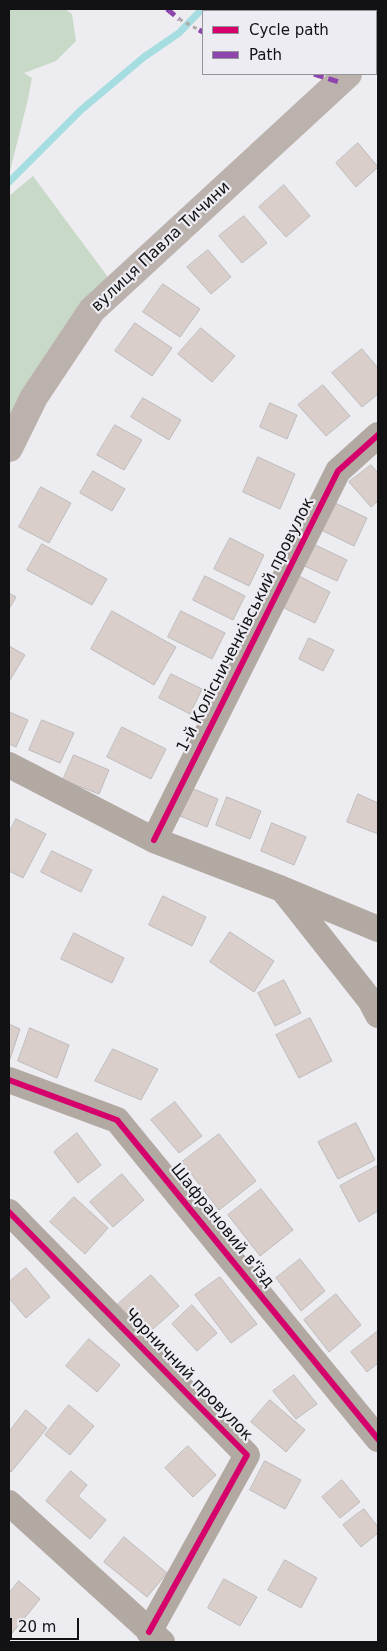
<!DOCTYPE html>
<meta charset="utf-8">
<style>
body{margin:0}
#map{position:relative;width:387px;height:1651px;overflow:hidden;background:#ededf1;font-family:"DejaVu Sans",sans-serif}
canvas{display:block}
.frame{position:absolute;inset:0;border:10px solid #121214;pointer-events:none}
.legend{position:absolute;left:202px;top:10px;width:175px;height:65px;box-sizing:border-box;background:#ececf2;border:1px solid #959599;margin:0;padding:6px 9px;list-style:none;font-size:15px;color:#121214}
.legend li{display:flex;align-items:center;gap:10px;height:25px}
.legend b{width:25px;border:1px solid #959599}
.scale{position:absolute;left:10px;top:1618px;width:69px;height:22px;box-sizing:border-box;border:2px solid #121214;border-top:0;padding-left:6px;font-size:15px;line-height:18px;white-space:nowrap;color:#121214;-webkit-text-stroke:4px #ececf2;paint-order:stroke}
</style>
<div id="map">
<canvas width="387" height="1651"></canvas>
<div class="frame"></div>
<ul class="legend">
<li><b style="height:6px;background:#d6006c"></b>Cycle path</li>
<li><b style="height:6px;background:#8e44ad"></b>Path</li>
</ul>
<div class="scale">20 m</div>
</div>
<script>
const ctx = document.querySelector('canvas').getContext('2d');
ctx.lineJoin = 'round';
function paint(path, color) {
  ctx.fillStyle = color;
  ctx.fill(path, 'evenodd');
}
function stroke(path, color, width, dash) {
  ctx.strokeStyle = color;
  ctx.lineWidth = width;
  ctx.lineCap = dash ? 'butt' : 'round';
  ctx.setLineDash(dash || []);
  ctx.stroke(path);
}
function drawText(font, color, halo, rows, align = 'center') {
  ctx.font = font + ' "DejaVu Sans",sans-serif';
  ctx.lineWidth = 4.5;
  ctx.setLineDash([]);
  ctx.textBaseline = 'middle';
  ctx.strokeStyle = halo;
  ctx.fillStyle = color;
  for (const [text, x, y, turn = 0] of rows) {
    ctx.save();
    ctx.translate(x, y);
    ctx.rotate((+turn || 0) * Math.PI / 180);
    ctx.textAlign = isNaN(turn) ? turn : align;
    if (halo) ctx.strokeText(text, 0, 0);
    ctx.fillText(text, 0, 0);
    ctx.restore();
  }
}
paint(new Path2D(`
 M9,9H65L72,14L76,41L56,61L24,73L32,78L28,99L9,175Z
 M33,176L116,288L9,448V196Z`), '#c8d9c7');
stroke(new Path2D(`
 M9,182L81,110L144,57L179,33L202,9`), '#a5dde0', 7);
const building = new Path2D(`
 M358,143L378,167L356,187L336,163Z
 M284,185L310,216L286,237L259,207Z
 M244,216L267,243L242,263L219,236Z
 M208,250L231,277L211,294L187,267Z
 M163,284L200,309L180,337L143,312Z
 M135,323L172,348L152,376L115,351Z
 M201,328L235,356L212,382L178,354Z
 M362,349L378,368V394L362,407L332,373Z
 M323,385L350,416L326,436L298,405Z
 M143,398L181,420L169,440L131,417Z
 M270,403L297,415L287,439L260,427Z
 M115,425L142,440L124,470L97,455Z
 M258,457L295,474L280,509L243,492Z
 M371,465L378,473V501L371,507L349,482Z
 M93,471L125,489L112,511L80,493Z
 M41,487L71,503L49,543L19,527Z
 M331,501L367,518L354,546L317,528Z
 M230,538L264,555L249,586L214,569Z
 M309,542L347,560L337,581L298,563Z
 M42,544L107,579L92,605L27,570Z
 M205,576L245,596L233,620L193,600Z
 M299,576L330,592L315,623L284,608Z
 M9,593L16,597L9,609Z
 M112,611L176,647L154,685L91,649Z
 M181,611L225,633L212,659L168,637Z
 M309,638L334,650L323,671L299,659Z
 M9,646L25,655L10,680L9,679Z
 M171,674L202,689L190,714L159,698Z
 M9,712L28,720L16,747L9,744Z
 M42,720L74,733L60,763L29,750Z
 M122,727L166,749L151,779L107,757Z
 M74,755L109,770L99,794L63,780Z
 M184,785L218,799L207,827L173,813Z
 M358,794L378,803V834L347,822Z
 M227,797L261,811L250,839L216,825Z
 M16,819L46,834L23,878L9,871V833Z
 M272,823L306,837L294,865L261,851Z
 M52,851L92,870L81,892L41,872Z
 M163,896L206,917L192,946L149,925Z
 M230,932L274,961L254,992L210,962Z
 M74,933L124,958L112,983L61,959Z
 M284,980L301,1013L275,1026L258,993Z
 M310,1018L332,1061L299,1078L276,1035Z
 M9,1024L20,1029L9,1062Z
 M30,1028L69,1045L57,1078L18,1061Z
 M113,1049L158,1069L141,1100L95,1081Z
 M175,1102L202,1136L179,1153L151,1120Z
 M356,1123L375,1160L338,1179L318,1142Z
 M77,1133L101,1165L78,1183L54,1152Z
 M219,1134L256,1181L219,1210L182,1162Z
 M377,1166L378,1169V1211L359,1222L340,1186Z
 M122,1174L144,1200L113,1227L90,1202Z
 M261,1189L293,1230L260,1256L228,1215Z
 M74,1197L108,1228L85,1254L50,1222Z
 M300,1259L325,1291L301,1311L276,1278Z
 M26,1268L50,1297L26,1318L9,1298V1282Z
 M151,1275L179,1306L146,1335L118,1304Z
 M220,1277L257,1324L231,1343L195,1295Z
 M336,1294L361,1325L329,1352L304,1320Z
 M192,1305L217,1333L197,1351L172,1324Z
 M378,1331V1363L367,1372L351,1352Z
 M89,1339L120,1365L97,1392L66,1366Z
 M294,1375L317,1404L296,1419L273,1391Z
 M270,1400L305,1430L286,1452L251,1422Z
 M69,1405L94,1426L70,1455L45,1435Z
 M26,1410L47,1428L11,1472L9,1470V1432Z
 M188,1446L216,1475L193,1497L165,1468Z
 M265,1461L301,1480L285,1509L250,1490Z
 M71,1471L87,1485L78,1496L106,1520L90,1539L46,1501Z
 M342,1480L360,1502L340,1518L322,1497Z
 M364,1509L378,1527V1533L361,1547L343,1525Z
 M124,1537L167,1573L147,1597L104,1562Z
 M285,1560L317,1578L301,1608L268,1590Z
 M224,1579L257,1597L240,1626L208,1608Z
 M19,1581L40,1599L9,1637V1593Z`);
paint(building, '#d9ceca');
stroke(building, '#bcbbbc', 1);
stroke(new Path2D(`
 M179,19L199,30`), '#afa9a6', 3, [4, 4]);
stroke(new Path2D(`
 M9,765L154,840L282,889L378,929
 M154,840L338,471L378,435
 M283,890L370,1000L378,1015
 M9,1080L117,1120L378,1439
 M9,1212L247,1455L149,1632
 M9,1503L162,1642`), '#b2a9a3', 26);
stroke(new Path2D(`
 M376,48L378,46
 M9,448L34,397L92,310L348,74`), '#bbb2ad', 28);
stroke(new Path2D(`
 M167,9L179,19
 M199,30L203,32
 M314,74L339,82`), '#8e44ad', 5, [10, 5]);
stroke(new Path2D(`
 M154,840L338,471L378,435
 M9,1080L117,1120L378,1439
 M9,1212L247,1455L149,1632`), '#d6006c', 6);
drawText('16px', '#121214', '#ececf2', [
 ["вулиця Павла Тичини",161,247,-43],
 ["1-й Колісниченківський провулок",246,625,-63],
 ["Шафрановий в'їзд",222,1226,51],
 ["Чорничний провулок",188,1375,46]
]);
</script>
